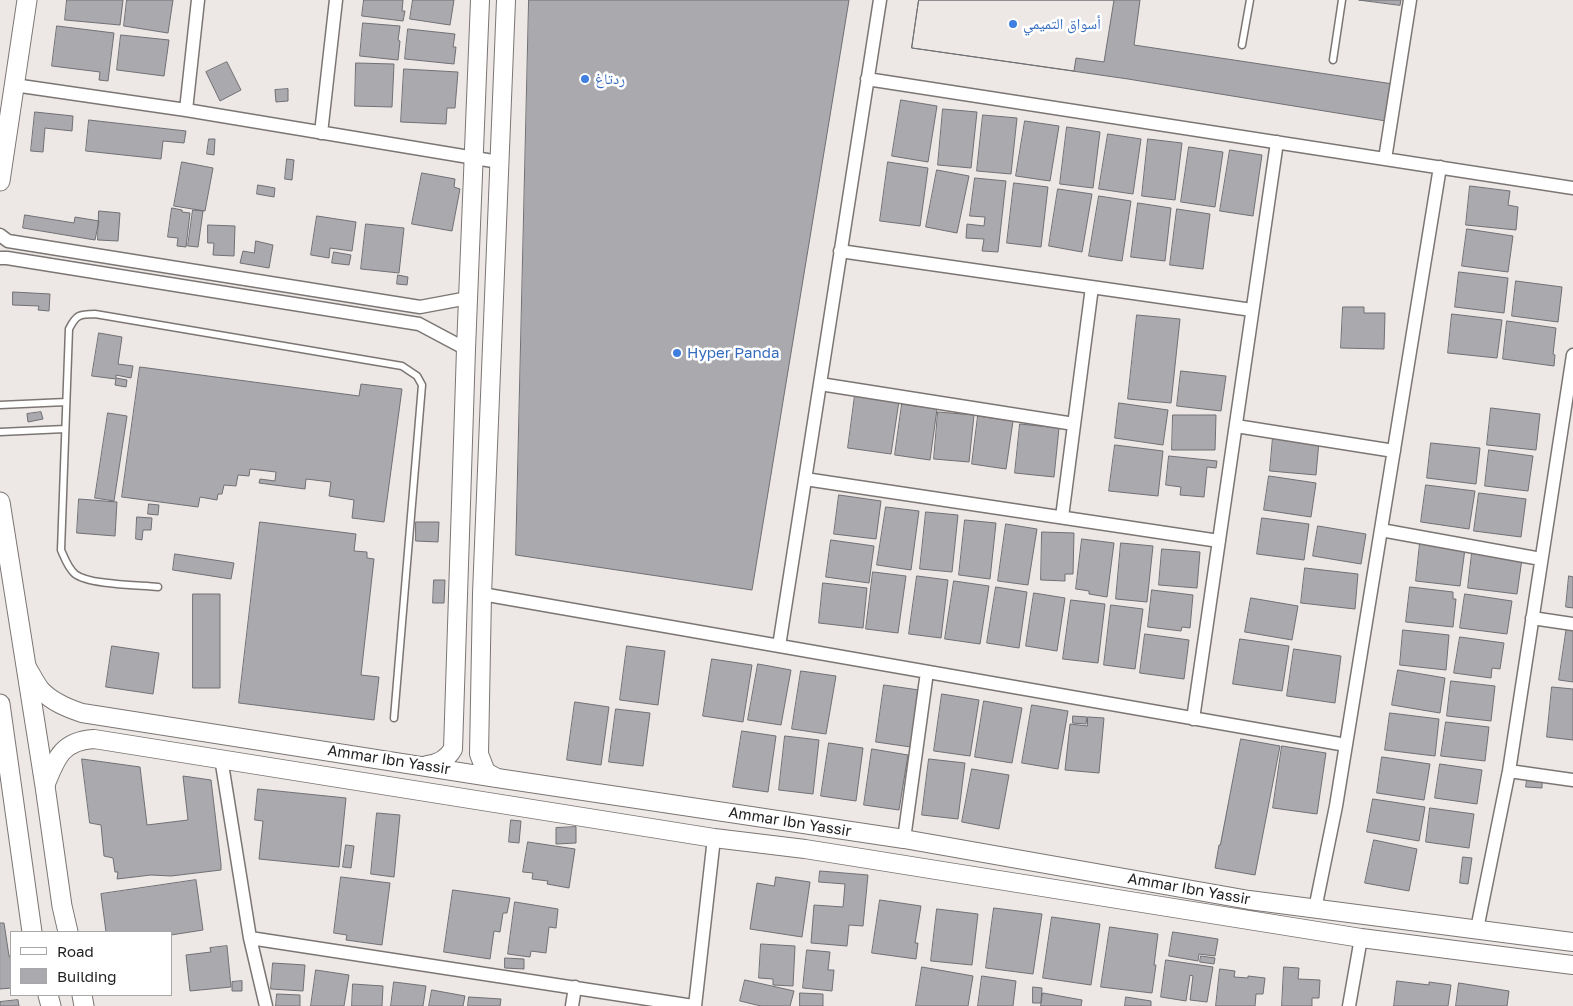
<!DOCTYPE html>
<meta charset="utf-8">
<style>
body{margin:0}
#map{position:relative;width:1573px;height:1006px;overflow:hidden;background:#ede7e5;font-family:"Golos Text",sans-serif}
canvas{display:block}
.legend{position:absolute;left:10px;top:931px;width:162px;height:65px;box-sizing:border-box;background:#fff;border:1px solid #a7a7a7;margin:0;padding:6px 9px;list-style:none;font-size:15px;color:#242222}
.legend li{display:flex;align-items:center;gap:10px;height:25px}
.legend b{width:25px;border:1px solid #a7a7a7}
</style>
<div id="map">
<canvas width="1573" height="1006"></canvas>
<ul class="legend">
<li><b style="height:6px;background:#fff"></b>Road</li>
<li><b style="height:14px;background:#a9a9ae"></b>Building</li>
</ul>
</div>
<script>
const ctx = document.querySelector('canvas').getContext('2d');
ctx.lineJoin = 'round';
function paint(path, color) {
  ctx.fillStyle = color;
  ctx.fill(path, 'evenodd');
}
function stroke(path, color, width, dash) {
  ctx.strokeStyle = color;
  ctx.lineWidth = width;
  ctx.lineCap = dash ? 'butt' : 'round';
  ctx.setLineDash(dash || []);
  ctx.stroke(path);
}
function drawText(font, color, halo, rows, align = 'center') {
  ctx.font = font + ' "Golos Text","Noto Naskh Arabic",sans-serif';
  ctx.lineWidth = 5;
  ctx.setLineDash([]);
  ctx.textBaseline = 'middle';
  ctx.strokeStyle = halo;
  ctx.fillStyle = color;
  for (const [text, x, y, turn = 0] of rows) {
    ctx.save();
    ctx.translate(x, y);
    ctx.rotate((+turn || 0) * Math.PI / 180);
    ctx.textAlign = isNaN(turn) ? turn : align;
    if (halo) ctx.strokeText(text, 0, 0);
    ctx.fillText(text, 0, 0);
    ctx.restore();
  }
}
const building = new Path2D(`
 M67,0H123L120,25L65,20Z
 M127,0H173L168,33L124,26Z
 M364,0H403L402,11H405L403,21L362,16Z
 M413,0H454L450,25L410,19Z
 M529,0H849L752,590L516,555Z
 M919,0H1140L1134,45L1393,84L1386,121L1128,79L912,48Z
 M919,0H1114L1104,62L1076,58L1074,71L912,48Z
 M1359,0H1401L1400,5Z
 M363,23L400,26L398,40L400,41L398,60L360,56Z
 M57,26L114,33L108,81L99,80L100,72L52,66Z
 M408,29L455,34L453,47H456L454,64L405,59Z
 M121,35L169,40L164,76L117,70Z
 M227,62L241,90L220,101L206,72Z
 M356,63L394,64L392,107L355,106Z
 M404,69L458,72L455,108H447L446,124L401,122Z
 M288,89V101L276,102L275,90Z
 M901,100L937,106L928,162L892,156Z
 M943,109L977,112L971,168L938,165Z
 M35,112L73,116L72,131L45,128L43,152L31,151Z
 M983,115L1017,118L1011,174L977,171Z
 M89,120L186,131L184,143L163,141L161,159L86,151Z
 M1025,121L1059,126L1050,181L1016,176Z
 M1067,127L1100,132L1093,188L1060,184Z
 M1108,134L1141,139L1133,194L1099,189Z
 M209,139H215L214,155L207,154Z
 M1148,139L1182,143L1175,200L1142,196Z
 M1189,147L1223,152L1215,207L1181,202Z
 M1230,150L1262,155L1253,216L1220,211Z
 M287,159L294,160L292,180L285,179Z
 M182,162L213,168L205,211L174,206Z
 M888,162L928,168L920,226L880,221Z
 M937,170L969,176L957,233L926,227Z
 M422,173L455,179L454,187L460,189L452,231L412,224Z
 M975,178L1006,181L998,252L982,251L984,239L966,238L967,224L984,226L985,217L970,216Z
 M1014,183L1048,187L1041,247L1007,243Z
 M258,185L275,188L274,197L257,194Z
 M1470,186L1510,191L1508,205L1518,207L1516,230L1466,225Z
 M1058,189L1092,194L1082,252L1049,246Z
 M1099,196L1131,201L1122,261L1089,256Z
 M1138,203L1171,208L1165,261L1131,257Z
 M172,208L182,210V212L190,213L186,247L177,246L178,238L168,237Z
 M1177,209L1210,214L1203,269L1170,265Z
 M193,210L203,211L198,247L188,246Z
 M99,211L120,213L118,241L98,240Z
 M25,215L74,223L75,217L99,221L95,240L23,228Z
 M317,216L356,222L352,251L330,248L329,258L311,255Z
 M366,224L404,228L399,273L361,269Z
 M208,225L235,226L234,256L213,255L214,243H208Z
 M1467,229L1513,236L1508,272L1462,266Z
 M256,241L273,245L269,268L240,263L243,251L254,253Z
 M334,252L351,255L349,265L332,263Z
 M1459,272L1508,278L1504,313L1455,307Z
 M398,275L408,277L407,285L397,284Z
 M1516,281L1562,287L1558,322L1512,316Z
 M13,292L50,294L49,311L38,310L39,306L13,305Z
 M1343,307H1364V313H1385L1384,349L1341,348Z
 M1452,314L1502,320L1497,358L1448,353Z
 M1137,315L1180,319L1171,403L1128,399Z
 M1507,321L1556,328L1553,354L1555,355L1554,366L1503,359Z
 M99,333L122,337L118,364L133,366L131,378L116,375V378L127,380L126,387L115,385L116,379L92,376Z
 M140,367L359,396L361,384L402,389L384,522L352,518L354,500L329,496L331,482L306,479L305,489L259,483L260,479L275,481L276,472L250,469L249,476L238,475L236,486L224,485L222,494H218L217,500L200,497L198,507L122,497Z
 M1181,371L1226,376L1221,411L1177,406Z
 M855,395L899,401L891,454L848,448Z
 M1119,403L1168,410L1163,445L1115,438Z
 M902,404L937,409L930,460L895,455Z
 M1491,408L1540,414L1536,450L1487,445Z
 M41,412L43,419L28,422L27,414Z
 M938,412L974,415L969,462L934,459Z
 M108,413L127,416L114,501L95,498Z
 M1173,415H1216L1215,450H1172Z
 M978,416L1013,421L1006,469L972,464Z
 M1020,424L1059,428L1054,477L1015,473Z
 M1273,437L1319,441L1316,475L1270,471Z
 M1431,443L1480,448L1476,484L1427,478Z
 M1115,445L1163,451L1158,496L1109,491Z
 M1489,450L1533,456L1528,491L1485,486Z
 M1169,456L1217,461L1216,468L1207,467L1204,497L1180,495L1181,487L1166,485Z
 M1269,476L1316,483L1311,517L1264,510Z
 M1426,485L1475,491L1469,529L1421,522Z
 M1479,493L1526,499L1521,537L1474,531Z
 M839,495L881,501L876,539L834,534Z
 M79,499L117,502L115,536L77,533Z
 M149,504L159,505L158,515L148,514Z
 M886,507L919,511L911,570L877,565Z
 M926,512L958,515L952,572L920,569Z
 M137,517L152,518L151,530H143L142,540L136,539Z
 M1262,518L1309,524L1304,560L1257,554Z
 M965,520L996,523L990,579L959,575Z
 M260,522L356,534L354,551L367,552V558L374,559L361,675L379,677L374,720L239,703Z
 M416,522H439L438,542L416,541Z
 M1006,524L1037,529L1028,585L998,581Z
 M1318,526L1366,534L1361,564L1313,556Z
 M1042,532L1074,533L1073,574H1065V581L1041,580Z
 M1082,539L1114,543L1107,597L1089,594V591L1076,589Z
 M831,540L874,546L869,583L826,577Z
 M1121,543L1153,546L1147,602L1116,599Z
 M1420,543L1465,549L1460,586L1416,581Z
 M1162,549L1200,552L1197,588L1159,585Z
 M1472,553L1522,559L1517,594L1468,588Z
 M175,554L234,563L231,579L173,570Z
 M1305,568L1358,574L1355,609L1301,603Z
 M873,572L906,576L898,633L866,629Z
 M917,576L948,580L941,638L909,634Z
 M1569,576L1573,577V608L1566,607Z
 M434,580H445L444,603H433Z
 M954,581L989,586L980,644L945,639Z
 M823,583L867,588L863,628L819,623Z
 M996,587L1027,592L1019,648L987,643Z
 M1410,587L1453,592V599H1456L1453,627L1406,622Z
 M1152,590L1193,595L1190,628L1182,627L1181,631L1148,627Z
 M1034,593L1065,598L1057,651L1026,646Z
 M193,594H220V688H193Z
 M1465,594L1512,601L1507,634L1460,628Z
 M1251,598L1298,606L1292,640L1245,632Z
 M1071,600L1105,604L1098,663L1063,659Z
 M1111,605L1143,609L1135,669L1104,665Z
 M1567,626L1573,627V682L1559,680Z
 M1403,630L1449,635L1446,670L1400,665Z
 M1145,634L1189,640L1184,679L1140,673Z
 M1460,637L1504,643L1500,669L1492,668L1491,678L1454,673Z
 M1240,639L1289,646L1282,691L1233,684Z
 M112,646L159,653L153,694L106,687Z
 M627,646L665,651L658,705L620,700Z
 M1294,649L1341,656L1335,703L1287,696Z
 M712,659L752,665L743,722L703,716Z
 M758,664L791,670L781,725L748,720Z
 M1398,670L1445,678L1440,713L1392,705Z
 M801,671L836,676L826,734L792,729Z
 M1451,681L1495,686L1491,721L1447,716Z
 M884,685L919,690L911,747L876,742Z
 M1552,687L1573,689V740L1547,737Z
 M942,694L979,700L970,756L934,751Z
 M984,701L1022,708L1012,763L975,757Z
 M575,702L609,707L601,765L567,760Z
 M1032,705L1068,711L1058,769L1022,763Z
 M616,709L650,713L643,766L609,762Z
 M1390,713L1439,719L1435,756L1385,750Z
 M1073,716L1087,717L1086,724L1073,723Z
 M1088,717L1104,718L1099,773L1065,770L1070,724L1087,726Z
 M1446,722L1489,727L1485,761L1441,756Z
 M742,731L776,736L768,792L733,787Z
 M785,736L819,740L813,794L779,790Z
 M1241,739L1280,746L1255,875L1215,868L1219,845H1220Z
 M829,743L863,748L856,801L821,796Z
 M1282,746L1326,753L1317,814L1273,808Z
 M872,749L908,755L899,810L864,805Z
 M1382,757L1430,764L1424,800L1377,793Z
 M82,759L140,767L147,825L188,820L183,776L211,780L221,864V870L171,876L151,875L117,879L118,872H115L113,858L104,856L101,825L90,823Z
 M929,759L965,763L958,819L922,815Z
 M1440,764L1482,770L1477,804L1435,798Z
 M972,769L1009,775L999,829L962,822Z
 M1527,780L1542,781V788L1526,787Z
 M258,789L346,798L339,867L259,859L263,821L255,820Z
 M1373,799L1425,807L1419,841L1367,832Z
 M1430,808L1474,814L1469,848L1426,842Z
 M377,813L400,815L394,877L371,874Z
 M511,820L521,821L519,843L509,842Z
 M576,827V843L556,844V828Z
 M1374,840L1417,849L1409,891L1365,883Z
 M528,842L575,849L569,888L547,884L548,881L532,879L533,873L523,872Z
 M346,845L354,846L351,868L343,867Z
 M1463,857L1472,858L1468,884L1460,883Z
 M820,871L868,875L863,926L849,925L847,946L811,943L814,905L843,907L845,884L819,882Z
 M341,877L390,883L382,945L346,940L347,935L334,933Z
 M776,877L810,882L802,937L750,929L757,883L774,886Z
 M196,880L203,930L171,935V932H106L101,894Z
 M453,890L510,898L507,913H503L500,932L494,931L490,959L444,952Z
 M880,900L921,906L915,943H918L916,959L872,953Z
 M515,902L558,909L556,928L549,927L546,953L531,951L530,957L508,954Z
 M994,908L1042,914L1033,974L986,968Z
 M937,909L978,914L972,965L931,961Z
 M1052,917L1100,924L1091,985L1043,978Z
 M0,923H4L9,956H10L11,964V988L0,989Z
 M1110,927L1158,934L1154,965H1156L1152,993L1101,987Z
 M1173,932L1218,939L1215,956L1199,954L1198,961L1169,956Z
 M761,944L795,946L793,986L773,985V979L759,978Z
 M227,946L231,987L190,991L186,955L211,952L210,948Z
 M807,950L830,952L828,970H834L832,991L803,988Z
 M1201,956L1215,958L1214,964L1200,962Z
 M505,958L524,959V969L505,968Z
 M1166,960L1213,967L1207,1002L1190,1000L1193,976L1190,975L1186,1001L1161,997Z
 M273,963L305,965L303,991L271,989Z
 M922,967L973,976L968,1006H916Z
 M1284,967L1299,968L1298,979L1320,980L1319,998H1312V1006H1282Z
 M1220,969L1235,971L1234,977L1248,978V976L1265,978L1263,994H1256L1255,1006H1216Z
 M316,970L349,975L344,1006H311Z
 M982,976L1016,981L1013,1006H978Z
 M745,980L794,991L790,1006H761L740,1001Z
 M242,981V991H232V982Z
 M1397,981L1429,985V982L1451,985L1448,1006H1394Z
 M394,982L426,986L423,1006H391Z
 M1459,983L1509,991L1507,1006H1456Z
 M353,984L383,986L382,1006H352Z
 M1033,987L1042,988L1041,1003H1033Z
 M432,990L465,996L463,1006H429Z
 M800,993L823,994V1006H800Z
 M1043,993L1082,1000L1081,1006H1041Z
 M277,994L300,995V1006H276Z
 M469,997L501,999L500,1006H468Z
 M1126,997L1151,1001V1006H1125Z
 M18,1000L19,1006H0V1002Z`);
paint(building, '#a9a9ae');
stroke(building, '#707074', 1);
const lane = new Path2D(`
 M1242,45L1250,0
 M1333,60L1342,0
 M0,405L66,402
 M0,432L65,429
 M158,587C139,585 89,585 75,574C68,568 65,559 61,550L69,329C76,315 79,314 95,314L402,366L417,376L422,385L394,718`);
const street = new Path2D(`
 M867,79L1573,188
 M14,85L186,110L499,162
 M186,110L198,0
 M321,133L336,0
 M1385,159L1410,0
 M0,235L8,241L420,307L468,298
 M840,251L1252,310
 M0,258H7L419,324L466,349
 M820,384L1074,424
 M1236,426L1394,451
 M805,479L1219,541
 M1062,517L1092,287
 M1381,530L1541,559
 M482,594L1346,745
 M1532,618L1573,624
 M779,646L880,0
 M1193,719L1277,142
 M221,758L250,938L266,1006
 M1509,771L1573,780
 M904,839L927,672
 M1315,909L1336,806L1440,167
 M1477,929L1509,771L1573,355
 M250,938L693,1006
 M572,1006L575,987
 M695,1006L714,838
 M1349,1006L1361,938`);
const secondary = new Path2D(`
 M26,666C31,673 35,683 41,690C52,702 67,708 82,713L497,778L904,839L1249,900L1573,942
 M427,765C439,764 447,759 453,749L466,349L480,0
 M497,778L486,772L479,754L482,594L506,0
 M45,786C56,759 61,741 94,739L714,838L805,849L1361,938L1573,965`);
const primary = new Path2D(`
 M0,181L27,0
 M0,502L45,786L62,906L68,932
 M0,704L32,932
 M48,995L51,1006
 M82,995L84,1006`);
stroke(lane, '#7b7674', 9);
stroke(street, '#7b7674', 15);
stroke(secondary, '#7b7674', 20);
stroke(primary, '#7b7674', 21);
stroke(lane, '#fff', 6);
stroke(street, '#fff', 12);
stroke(secondary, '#fff', 18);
stroke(primary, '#fff', 19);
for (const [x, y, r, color] of [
 [1013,24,5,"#3f7fe0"],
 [585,79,5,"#3f7fe0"],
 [677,353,5,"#3f7fe0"]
]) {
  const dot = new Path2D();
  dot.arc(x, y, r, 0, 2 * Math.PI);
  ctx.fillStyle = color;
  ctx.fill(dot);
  stroke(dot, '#fff', 2);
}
drawText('15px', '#366cbe', '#fff', [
 ["أسواق التميمي",1023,24],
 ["ردتاغ",595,79],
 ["Hyper Panda",687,353]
], 'left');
drawText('15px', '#242222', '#fff', [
 ["Ammar Ibn Yassir",389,760,9],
 ["Ammar Ibn Yassir",790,822,9],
 ["Ammar Ibn Yassir",1189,889,10]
]);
</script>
